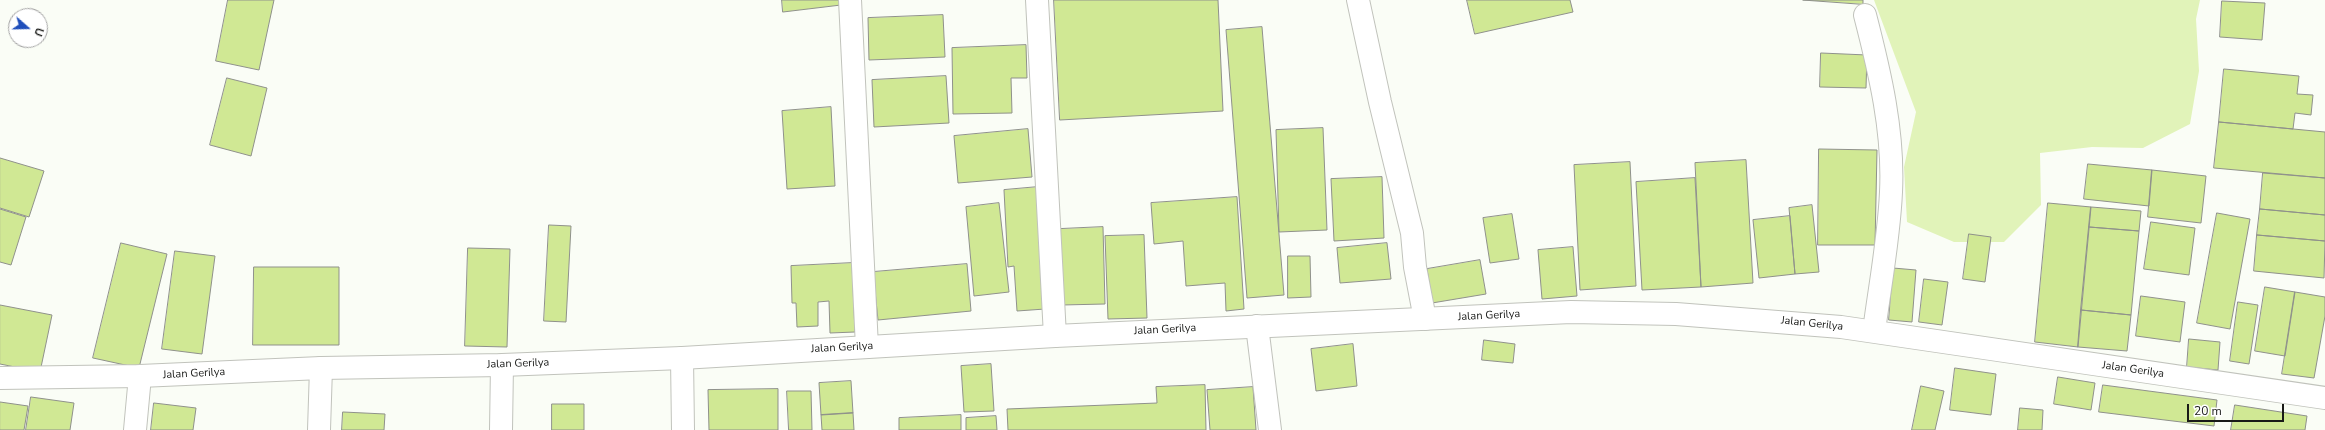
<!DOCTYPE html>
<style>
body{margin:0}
#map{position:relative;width:2325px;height:430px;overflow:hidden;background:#fafdf6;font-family:"Nunito Sans",sans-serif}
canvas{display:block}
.north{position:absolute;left:8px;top:8px;width:40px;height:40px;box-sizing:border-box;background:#fff;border:1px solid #a3a3a3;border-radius:50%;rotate:110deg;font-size:11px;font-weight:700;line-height:16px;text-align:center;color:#191a18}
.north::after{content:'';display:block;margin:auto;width:14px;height:18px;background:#1f4ebb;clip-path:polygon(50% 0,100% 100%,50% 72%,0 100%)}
.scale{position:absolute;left:2187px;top:404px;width:97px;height:18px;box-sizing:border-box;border:2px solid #191a18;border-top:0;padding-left:5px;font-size:12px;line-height:14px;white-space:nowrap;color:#191a18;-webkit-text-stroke:3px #fff;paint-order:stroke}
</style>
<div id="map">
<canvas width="2325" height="430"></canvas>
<div class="north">U</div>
<div class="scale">20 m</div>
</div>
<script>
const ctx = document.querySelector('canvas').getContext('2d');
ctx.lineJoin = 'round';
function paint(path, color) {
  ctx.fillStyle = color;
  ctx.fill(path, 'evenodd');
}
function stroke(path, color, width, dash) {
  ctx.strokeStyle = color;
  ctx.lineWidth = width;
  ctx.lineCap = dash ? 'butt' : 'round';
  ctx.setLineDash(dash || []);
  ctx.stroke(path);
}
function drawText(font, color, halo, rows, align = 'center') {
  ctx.font = font + ' "Nunito Sans",sans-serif';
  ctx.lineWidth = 3;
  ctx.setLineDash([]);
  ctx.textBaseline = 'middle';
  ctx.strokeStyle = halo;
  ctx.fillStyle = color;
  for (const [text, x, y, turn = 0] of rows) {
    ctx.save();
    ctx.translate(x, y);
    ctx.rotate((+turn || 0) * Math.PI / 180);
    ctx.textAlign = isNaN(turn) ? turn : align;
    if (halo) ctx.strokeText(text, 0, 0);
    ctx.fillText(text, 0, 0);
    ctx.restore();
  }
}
paint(new Path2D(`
 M1874,0H2200L2196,19L2199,71L2190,124L2143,148L2092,147L2040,153L2041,205L2004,242H1954L1907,222L1904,167L1916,112Z`), '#e1f3b9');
const building = new Path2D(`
 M228,0H274L259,70L216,61Z
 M782,0H840L841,5L783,12Z
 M1054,0H1218L1223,111L1060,120Z
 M1467,0H1570L1573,12L1475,34Z
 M1803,0H1863V4Z
 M2222,1L2265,3L2262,40L2220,37Z
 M943,15L945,57L869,60L868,18Z
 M1262,27L1284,295L1247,298L1226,30Z
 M1026,45L1027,78H1011L1012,113L953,114L952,48Z
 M1821,53L1867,55L1866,88L1820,87Z
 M2224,69L2299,76L2297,94L2313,95L2311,115L2295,113L2293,129L2219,122Z
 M946,76L949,123L874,127L872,80Z
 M227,78L267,88L251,156L210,145Z
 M831,107L835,186L787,189L782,111Z
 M2219,122L2325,132V178L2214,168Z
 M1323,128L1327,230L1279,232L1276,130Z
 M1028,129L1032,177L958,183L954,136Z
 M1819,149L1877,150L1875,245H1818Z
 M0,158L44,171L29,217L0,208Z
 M1746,160L1753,283L1701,287L1695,163Z
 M1630,162L1636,286L1580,290L1574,165Z
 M2088,164L2152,170L2149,206L2084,199Z
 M2152,170L2206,176L2201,223L2148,217Z
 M2263,173L2325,178V215L2260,209Z
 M1382,177L1384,238L1334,241L1331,179Z
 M1695,178L1701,287L1642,290L1636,182Z
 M1038,187L1045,309L1017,311L1014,266L1008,267L1004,190Z
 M1237,197L1244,309L1226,311L1225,283L1186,286L1183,241L1154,244L1151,203Z
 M999,203L1009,292L974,296L966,207Z
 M2048,203L2091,207L2078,347L2035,342Z
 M1812,205L1819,272L1795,274L1789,208Z
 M2091,207L2141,211L2139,231L2089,227Z
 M0,209L26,217L11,265L0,262Z
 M2260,209L2325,215V241L2257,235Z
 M2217,213L2250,219L2230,329L2197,323Z
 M1512,214L1519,259L1490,263L1483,218Z
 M1790,216L1795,274L1759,278L1753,220Z
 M2151,222L2195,228L2189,275L2144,269Z
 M549,225L571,226L566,322L544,321Z
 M1103,227L1105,304L1062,305L1060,229Z
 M2089,227L2139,231L2131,315L2081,310Z
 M1969,234L1991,237L1985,282L1963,279Z
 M1144,235L1147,318L1108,319L1105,236Z
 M2257,235L2325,241L2324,278L2254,271Z
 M121,243L167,254L139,368L93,358Z
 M1387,243L1391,279L1340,283L1337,248Z
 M1573,247L1577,296L1542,299L1538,250Z
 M468,248L510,249L507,347L465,346Z
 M175,251L215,256L202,354L162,349Z
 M1288,256H1310L1311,297L1288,298Z
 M1480,260L1486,294L1432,303L1427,269Z
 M852,263L855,332L830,333L829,301L818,302V326L797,327L796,303H792L791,266Z
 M967,264L971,311L878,320L873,272Z
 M254,267H339V345H253Z
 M1893,268L1916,270L1912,322L1889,320Z
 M1924,279L1948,282L1942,325L1919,322Z
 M2265,287L2295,292L2285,356L2255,351Z
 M2295,292L2325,297V316L2314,378L2282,374Z
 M2141,296L2185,302L2180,342L2136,336Z
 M2238,302L2258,305L2249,364L2230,361Z
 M0,305L52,315L40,372L0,364Z
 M2081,310L2131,315L2127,351L2078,347Z
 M2189,339L2220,342L2218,370L2187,367Z
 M1484,340L1515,344L1513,363L1482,360Z
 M1353,344L1357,386L1316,391L1311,349Z
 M991,364L994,411L964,412L961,366Z
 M1955,368L1996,374L1991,415L1950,410Z
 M2058,377L2095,383L2091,410L2054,404Z
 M851,381L853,413L821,415L819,383Z
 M1205,385L1206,430H1008L1007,409L1157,403L1156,387Z
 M2103,385L2217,400L2214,426L2099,412Z
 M1921,386L1944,391L1935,430H1912Z
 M1253,387L1256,430H1210L1207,390Z
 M778,389V430H709L708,390Z
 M787,391H811L812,430H789Z
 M31,397L74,403L70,430H26Z
 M0,402L28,406L24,430H0Z
 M154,403L196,408L193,430H151Z
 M552,404H584V430H552Z
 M2235,405L2307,416L2305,430H2231Z
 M2020,408L2043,410L2042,430H2018Z
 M343,412L385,414L384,430H342Z
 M853,413L854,430H822L821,415Z
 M961,415V430H899V418Z
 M996,416L997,430H966V418Z`);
paint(building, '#d0e894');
stroke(building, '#8f918b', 1);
const minor = new Path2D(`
 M850,0L867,347
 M1037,0L1055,336
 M1358,0L1380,102L1412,233L1415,267L1425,319
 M1865,15C1880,73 1894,132 1891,192C1889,238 1880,285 1874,331
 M1257,326L1270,430
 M682,358L683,430
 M135,430L140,376
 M319,430L321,368
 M501,430L502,365`);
const tertiary = new Path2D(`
 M0,378L140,376L321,368L502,365L682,358L1055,336L1571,312L1676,314L1841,327L2325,398`);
stroke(minor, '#c1c3bc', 24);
stroke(tertiary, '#c1c3bc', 24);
stroke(minor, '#fff', 22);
stroke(tertiary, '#fff', 22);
drawText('11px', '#191a18', '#fff', [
 ["Jalan Gerilya",1489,316,-3],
 ["Jalan Gerilya",1812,324,6],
 ["Jalan Gerilya",1165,330,-3],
 ["Jalan Gerilya",842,348,-3],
 ["Jalan Gerilya",518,364,-2],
 ["Jalan Gerilya",2133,370,8],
 ["Jalan Gerilya",194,374,-3]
]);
</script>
